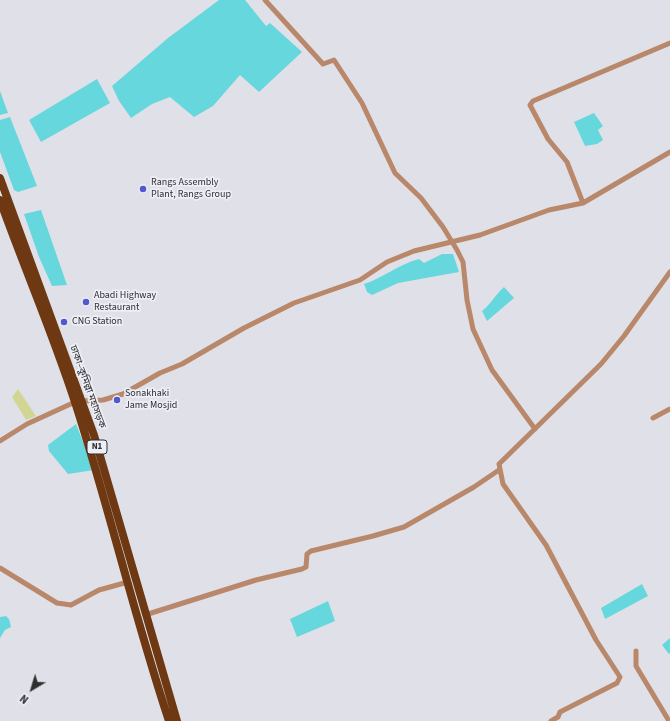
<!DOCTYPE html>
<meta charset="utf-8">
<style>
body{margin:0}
#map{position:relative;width:670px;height:721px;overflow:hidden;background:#e0e1e8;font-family:"Source Sans 3",sans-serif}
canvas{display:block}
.north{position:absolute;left:12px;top:669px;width:40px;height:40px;-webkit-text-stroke:3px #edeef6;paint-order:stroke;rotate:218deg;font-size:11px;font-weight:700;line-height:16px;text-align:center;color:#2f2f32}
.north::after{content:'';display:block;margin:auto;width:14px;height:18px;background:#2f2f32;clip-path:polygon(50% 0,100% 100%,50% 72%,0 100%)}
</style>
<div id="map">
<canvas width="670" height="721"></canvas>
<div class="north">N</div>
</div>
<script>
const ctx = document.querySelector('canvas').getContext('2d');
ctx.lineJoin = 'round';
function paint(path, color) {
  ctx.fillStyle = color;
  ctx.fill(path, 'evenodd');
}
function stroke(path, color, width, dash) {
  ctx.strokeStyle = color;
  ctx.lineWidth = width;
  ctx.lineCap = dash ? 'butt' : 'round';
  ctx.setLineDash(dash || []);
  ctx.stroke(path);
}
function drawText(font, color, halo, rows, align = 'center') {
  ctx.font = font + ' "Source Sans 3","Noto Sans Bengali",sans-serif';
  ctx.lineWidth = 3.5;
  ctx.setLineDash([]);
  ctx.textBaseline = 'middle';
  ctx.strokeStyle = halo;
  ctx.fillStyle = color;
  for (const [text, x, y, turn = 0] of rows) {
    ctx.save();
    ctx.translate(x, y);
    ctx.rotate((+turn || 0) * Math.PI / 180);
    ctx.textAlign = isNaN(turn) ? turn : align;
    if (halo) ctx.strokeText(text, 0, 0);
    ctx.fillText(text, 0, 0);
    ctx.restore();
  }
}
paint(new Path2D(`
 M18,389L36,416L26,420L12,397Z`), '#d1d694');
paint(new Path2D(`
 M219,0H245L266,26L270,23L302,52L259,92L240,75L213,106L194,117L170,97L152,104L131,118L119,101L112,86L168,38Z
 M97,79L110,103L41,142L29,120Z
 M0,91L8,113L0,115Z
 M594,113L603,126L598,130L603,140L597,144L585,146L574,122Z
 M10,117L37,186L18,192L14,190L0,152V120Z
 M41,210L67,285L52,286L39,257L24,214Z
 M442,254H453L459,272L398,283L372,295L367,292L364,284C383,278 399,264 419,259L424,263Z
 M504,287L514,298L487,321L482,311C491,304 495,295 504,287Z
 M76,424L94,470L68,474L49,451L48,445Z
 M642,584L648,596L605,619L601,608Z
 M328,601L335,621L297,637L290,619Z
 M6,616L9,619L11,627L5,630L0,638V617Z
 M670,638V653L669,654L662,645Z`), '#65d7dd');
stroke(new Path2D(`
 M265,0L323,64L334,60L362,103L395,173L421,198L443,227L457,250L463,262L467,300L473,329L492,370L535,429
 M583,203L567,162L548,139L530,105L533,101L670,43
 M82,401L103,400L123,394L160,373L182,364L244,328L294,303L360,280L387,262L414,251L480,235L549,210L583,203L670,152
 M653,418L670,409
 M0,441L27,424L75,402
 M0,568L57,603L71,605L99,590L128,582
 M145,615L256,580L302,569L306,567L307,554L311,551L373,536L404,527L474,487L499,470
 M636,651V666L669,721
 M551,721L558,717L560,712L617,683L620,677L596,640L546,545L503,484L499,464L601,364L624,336L670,272`), '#b9876a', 5);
stroke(new Path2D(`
 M0,178L94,435L177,721
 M0,200C24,267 53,334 75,402C109,507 134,616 169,721`), '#6e3812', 8);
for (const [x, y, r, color] of [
 [143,189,4,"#5358ce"],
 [86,302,4,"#5358ce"],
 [64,322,4,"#5358ce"],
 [117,400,4,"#5358ce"]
]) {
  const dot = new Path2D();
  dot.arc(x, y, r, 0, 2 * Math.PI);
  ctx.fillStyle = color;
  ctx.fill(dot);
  stroke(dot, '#edeef6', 1.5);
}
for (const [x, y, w] of [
 [97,447,20]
]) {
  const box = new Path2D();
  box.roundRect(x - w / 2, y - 7, w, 14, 3);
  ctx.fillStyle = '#edeef6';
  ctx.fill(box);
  stroke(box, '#2f2f32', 1);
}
drawText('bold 9px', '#2f2f32', null, [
 ["N1",97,447]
]);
drawText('10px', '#2f2f32', '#edeef6', [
 ["Rangs Assembly",151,183],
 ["Plant, Rangs Group",151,195],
 ["Abadi Highway",94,296],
 ["Restaurant",94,308],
 ["CNG Station",72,322],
 ["Sonakhaki",125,394],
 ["Jame Mosjid",125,406]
], 'left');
drawText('10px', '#2f2f32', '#edeef6', [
 ["ঢাকা–কুমিল্লা মহাসড়ক",87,387,70]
]);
</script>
